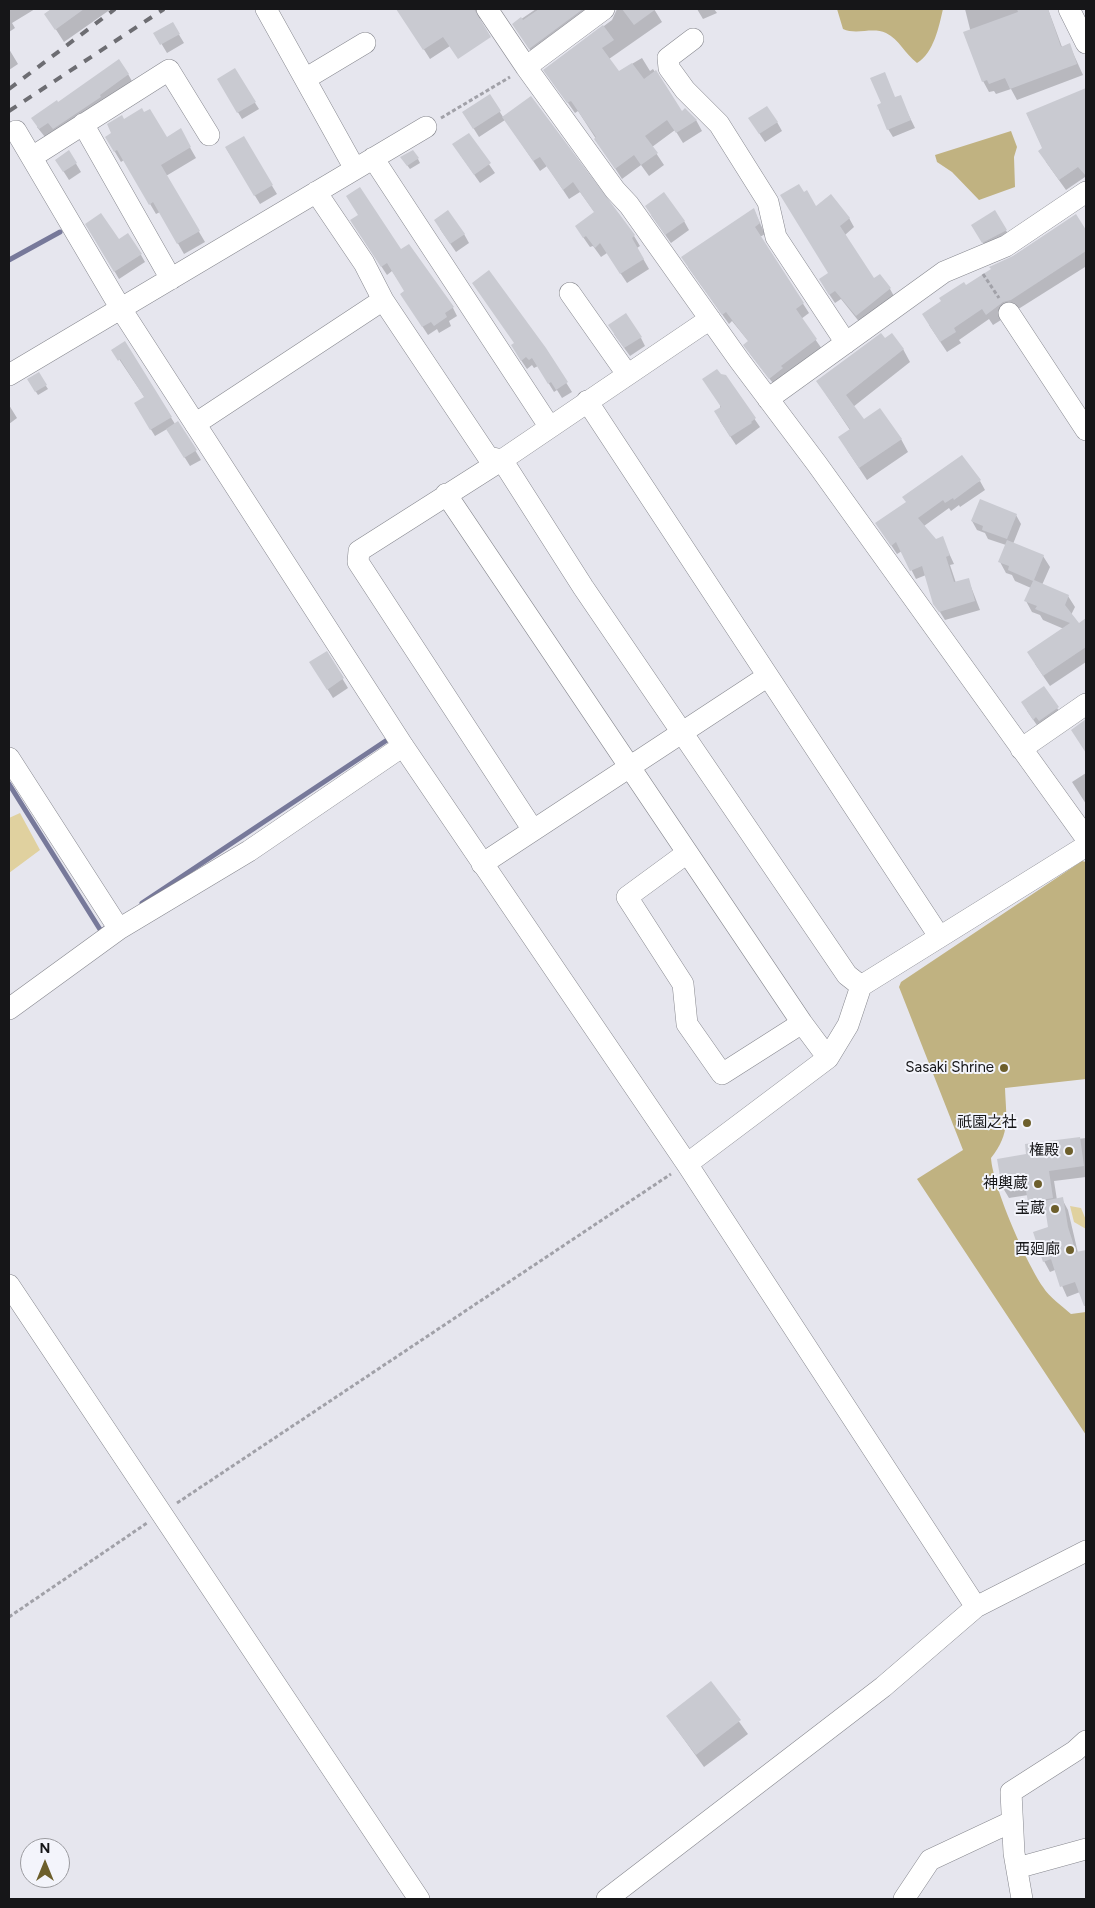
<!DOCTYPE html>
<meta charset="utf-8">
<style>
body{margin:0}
#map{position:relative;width:1095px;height:1908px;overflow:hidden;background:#e6e6ee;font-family:Figtree,sans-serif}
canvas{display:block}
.frame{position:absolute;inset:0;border:10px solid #161618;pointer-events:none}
.north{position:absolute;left:20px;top:1838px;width:50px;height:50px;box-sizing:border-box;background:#f3f4fb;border:1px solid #9b9ba0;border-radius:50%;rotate:0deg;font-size:14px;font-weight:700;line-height:20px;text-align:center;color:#161618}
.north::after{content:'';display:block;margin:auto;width:18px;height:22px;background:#6d5f2c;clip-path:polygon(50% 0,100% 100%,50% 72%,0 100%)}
</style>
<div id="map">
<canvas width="1095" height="1908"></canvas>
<div class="frame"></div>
<div class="north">N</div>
</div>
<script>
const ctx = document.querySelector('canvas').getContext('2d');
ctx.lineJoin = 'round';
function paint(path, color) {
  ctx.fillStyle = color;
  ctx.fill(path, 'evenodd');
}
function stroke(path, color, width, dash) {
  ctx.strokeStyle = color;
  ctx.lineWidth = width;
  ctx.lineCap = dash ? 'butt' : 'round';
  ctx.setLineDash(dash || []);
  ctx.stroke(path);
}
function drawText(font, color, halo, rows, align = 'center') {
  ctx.font = font + ' Figtree,"Noto Sans JP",sans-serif';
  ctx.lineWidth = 4;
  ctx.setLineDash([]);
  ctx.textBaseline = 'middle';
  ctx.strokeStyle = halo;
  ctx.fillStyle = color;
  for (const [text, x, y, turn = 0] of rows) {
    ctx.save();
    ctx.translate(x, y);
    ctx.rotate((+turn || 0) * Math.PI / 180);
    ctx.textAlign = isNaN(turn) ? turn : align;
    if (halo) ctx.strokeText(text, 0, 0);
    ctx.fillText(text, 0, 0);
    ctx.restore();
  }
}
paint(new Path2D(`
 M20,813L40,850L9,873V818Z
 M1070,1206L1081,1208L1086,1220V1229L1074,1222Z`), '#e0d19f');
paint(new Path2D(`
 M837,9H943C939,26 934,53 917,63C905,54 899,39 886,33C873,27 856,35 843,29Z
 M1011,131L1017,147L1014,157L1015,187L979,200L952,172L937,162L935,155Z
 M1082,861L1086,862V1079L1005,1088C1006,1117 1011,1133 991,1158C993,1187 1026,1262 1043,1287C1049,1297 1062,1306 1071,1314L1086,1312V1435L917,1179L963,1150L899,987L901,982Z`), '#c0b281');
paint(new Path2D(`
 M9,9H35L12,23L15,28L9,32Z
 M53,9H111L64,42L46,14Z
 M401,9H485L479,20L450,46L430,59L399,10Z
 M536,9H588L535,58L514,24Z
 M617,9H654L662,22L609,59L618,72L642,58L650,71L653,69L682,113L696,120L702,131L683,143L675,130L652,147L664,165L649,176L641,165L622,179L578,111L575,113L545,70L612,20Z
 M697,9H714L717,13L703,19Z
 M965,9H1048L1062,47L1069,44L1083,75L1017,100L1011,89L996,94L994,91L989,92L983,81Z
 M172,23L184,43L167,53L155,33Z
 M9,49L18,64L9,70Z
 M234,70L259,109L242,119L218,79Z
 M128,74L133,83L45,137L37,127L58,104Z
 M1086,89V179L1085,177L1066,190L1046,162L1043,149L1027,114Z
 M490,96L503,117L634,236L640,246L637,248L649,269L627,283L607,253L601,257L593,246L590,247L583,237L595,213L580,192L569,199L547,166L540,171L505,120L479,137L469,121Z
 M900,97L915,128L893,137L888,129L896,99Z
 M123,120L166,138L180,130L196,158L166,176L205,242L184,254L160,212L156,214L124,160L121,162L106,137L113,133Z
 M777,122L782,131L765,142L755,127Z
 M468,134L495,173L480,183L459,153Z
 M243,138L277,194L260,204L226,148Z
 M69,152L81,172L69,180L62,169Z
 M418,159L420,163L410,169L404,161Z
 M816,207L849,218L854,227L845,235L874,280L890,289L895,298L861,324L841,299L835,303L825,288L830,273Z
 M754,210L765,234L760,237L809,313L801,319L822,349L776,387L751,355L749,342L732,321L729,324L688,267Z
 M995,212L1011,239L988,251L973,225Z
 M651,215L684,221L689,230L671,243Z
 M1075,216L1086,232V270L1085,267L993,325L989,319L959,340L961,343L947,352L929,325L966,287Z
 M87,224L141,255L145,262L119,279Z
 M356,228L401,250L453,308L457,316L449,321L451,326L439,333L437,329L428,335L407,303L406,292L392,271L387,275Z
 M440,229L464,234L469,243L456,252Z
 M614,334L641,338L645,346L630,356Z
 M125,343L175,424L178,422L201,460L190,466L167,429L155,436L135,404L145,398L113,350Z
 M545,349L572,392L562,398L557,390L554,392L538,366L534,368L532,365L527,369L517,354Z
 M903,349L910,362L853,407L864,421L901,439L908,452L867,480L847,450L850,430L825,393Z
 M38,374L48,389L38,395L28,379Z
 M720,375L725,376L760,427L736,445L720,421Z
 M9,405L17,418L9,424Z
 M980,481L985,490L960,507L959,505L951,511L949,508L924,526L936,540L942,538L954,564L950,565L956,583L968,579L980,610L945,620L935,604L926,575L916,579L902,551L897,554L877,524Z
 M1016,515L1021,524L1013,544L1043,556L1050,567L1042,585L1068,596L1075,607L1071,615L1078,624L1084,621L1086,624V662L1050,686L1035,664L1064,629L1043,620L1040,615L1032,612L1026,601L1031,588L1015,581L1012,575L1006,573L1000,562L1006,545L988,539L985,533L977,530L972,521Z
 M327,653L348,688L333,698L311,663Z
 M1044,688L1063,717L1039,728L1027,711Z
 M1086,773V804L1072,782Z
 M1086,1138V1177L1054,1181L1057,1200L1062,1199L1068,1210L1078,1253L1086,1251V1305L1080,1292L1067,1297L1055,1270L1050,1272L1044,1261L1050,1228L1046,1210L1035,1212L1028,1195L1009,1198L1003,1188L1027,1155L1026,1145Z
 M711,1683L748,1734L704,1767L667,1716Z`), '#0003');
stroke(new Path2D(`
 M9,260L60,232
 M9,784L101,931L104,929
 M142,903L387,740`), '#77799a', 5);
paint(new Path2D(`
 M51,9H84L55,30L44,14Z
 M396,9H474L491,37L458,59L443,37L423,50Z
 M539,9H583L529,49L512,24L521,17L523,20Z
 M622,9H656L634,25Z
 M1017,9H1048L1061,47L1070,43L1077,64L1010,89L1005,78L989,84L987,80L982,82L963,32L1018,12Z
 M173,22L180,34L160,45L153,33Z
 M603,25L614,40L602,48L619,71L632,63L644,79L656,70L682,111L685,108L697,120L676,133L667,120L645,136L658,153L641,165L634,155L615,169L594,139L596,137L571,101L567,103L543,70Z
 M119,59L129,74L100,95L101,97L53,129L48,123L39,129L31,118L57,100L58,102Z
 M235,68L256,102L237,113L217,79Z
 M885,72L895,97L901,95L911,120L887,130L877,105L881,103L870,78Z
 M1086,88V176L1078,167L1059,180L1038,151L1042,148L1026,113Z
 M490,94L501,111L473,129L462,112Z
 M531,96L635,235L632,238L644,259L620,274L600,243L595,248L586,236L583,238L575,226L594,212L573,182L563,190L540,157L533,161L502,117Z
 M767,106L778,122L759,134L748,118Z
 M142,108L144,112L150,109L167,137L181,128L191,147L161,165L200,231L177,244L153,202L149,205L117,150L114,152L105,137L111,133L107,124L122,115L124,119Z
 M469,133L491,163L474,175L452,144Z
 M244,136L273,185L254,196L225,147Z
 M69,150L77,163L63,172L55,160Z
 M413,150L419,158L407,166L400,157Z
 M799,184L804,192L807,190L816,206L831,194L850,218L840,226L874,278L880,274L891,288L856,316L835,291L829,295L819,279L828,273L780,195Z
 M360,187L401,249L409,244L454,307L445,313L447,317L434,326L431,322L422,327L400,294L404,291L387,263L381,267L350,220L358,215L346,196Z
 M664,192L685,221L665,235L645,206Z
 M754,208L760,223L755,227L804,303L796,309L817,339L781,366L783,368L769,379L743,345L748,341L726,312L722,315L681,257Z
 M448,210L465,234L450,244L434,220Z
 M995,210L1007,230L982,243L971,225Z
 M101,213L119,239L128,233L142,254L114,272L85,224Z
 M1076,214L1086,230V251L1011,300L1003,302L986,315L982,309L954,328L956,332L940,342L922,314L941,301L939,298L964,282L966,285L991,269L989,267L1013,256Z
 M489,270L546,348L568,382L556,390L551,382L548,384L532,358L529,360L526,357L521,361L511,345L514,343L472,283Z
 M626,313L642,337L624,348L608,325Z
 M881,333L885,338L892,333L904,349L846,395L864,419L880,408L902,439L859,468L838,437L850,429L816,381Z
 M125,341L172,417L150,430L134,403L144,397L120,359L118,361L111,350Z
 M717,369L721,374L726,375L756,418L751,422L752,423L730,437L714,411L721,407L702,379Z
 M39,372L47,385L35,392L27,379Z
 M178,421L197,450L184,458L166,429Z
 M962,455L981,480L954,500L953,498L945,503L943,500L918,518L936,539L943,536L950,555L946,557L954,582L969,578L975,601L939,612L933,604L922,566L910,571L896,542L891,546L875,523L906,502L902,497Z
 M980,499L1017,514L1007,539L982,530L983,526L971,521Z
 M1007,540L1044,555L1034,580L1069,595L1065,605L1079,623L1086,618V647L1043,676L1027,652L1070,623L1035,609L1037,606L1024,601L1033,581L1008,570L1009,566L998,562Z
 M327,651L344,678L327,690L309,662Z
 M1044,686L1059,707L1039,721L1036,717L1033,720L1021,702Z
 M1086,719V753L1071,730Z
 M1080,1137L1084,1166L1049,1171L1053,1198L1028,1202L1025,1185L1002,1188L997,1159L1026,1154L1025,1144Z
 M1063,1197L1068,1227L1076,1252L1086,1250V1306H1084L1075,1282L1060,1287L1051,1259L1043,1262L1033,1232L1048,1227L1044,1201Z
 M711,1681L741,1720L696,1755L666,1716Z`), '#c9cad1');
const minor = new Path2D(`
 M266,9L355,169
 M487,9L526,67L615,190L629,205L739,360L817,464L1086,838
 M1069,9L1086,43
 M693,39L668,58L669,68L685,90L719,124L768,202L776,237L846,343
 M526,67L604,9
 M305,79L365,43
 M83,124L171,279
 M16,131L121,309L403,746L687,1164L976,1607
 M32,157L169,70L209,135
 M373,158L549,426
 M316,192L364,263L383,300L488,457L502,460L583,587L847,975L861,986
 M570,293L627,374
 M1009,313L1086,430
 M9,375L426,127
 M768,399L944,272L1006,246L1086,192
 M587,401L939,936
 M195,424L383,300
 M446,494L802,1023L828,1058
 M1021,749L1086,704
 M9,758L119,929
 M533,830L358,562L359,551L502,460L710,319
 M687,853L627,897L683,984L687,1024L722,1074L802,1023
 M482,864L768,676
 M9,1009L119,929L249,851L403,746
 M687,1164L828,1058L848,1025L861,986L1086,846
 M9,1285L419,1899
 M1017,1868L1086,1849
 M607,1899L883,1687L976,1607L1086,1551
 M904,1899L930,1860L1011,1822
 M1022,1899L1014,1853L1011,1792L1075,1751L1086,1741`);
stroke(minor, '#86878e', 22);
stroke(new Path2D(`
 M441,118L510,77
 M983,274L999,298
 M177,1503L671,1174
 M9,1617L147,1523`), '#a1a1a8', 3, [4, 2.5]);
stroke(minor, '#fff', 21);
stroke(new Path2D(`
 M9,89L115,9
 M9,111L164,9`), '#6d6d72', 4, [9, 9]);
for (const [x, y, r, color] of [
 [1004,1068,5,"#6d5f2c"],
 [1027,1123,5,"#6d5f2c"],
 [1069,1151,5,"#6d5f2c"],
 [1038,1184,5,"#6d5f2c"],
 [1055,1209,5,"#6d5f2c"],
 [1070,1250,5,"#6d5f2c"]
]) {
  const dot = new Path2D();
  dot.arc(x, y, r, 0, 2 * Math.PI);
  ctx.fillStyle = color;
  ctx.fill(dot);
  stroke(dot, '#f3f4fb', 2);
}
drawText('15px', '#161618', '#f3f4fb', [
 ["Sasaki Shrine",994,1068],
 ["祇園之社",1017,1123],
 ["権殿",1059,1151],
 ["神輿蔵",1028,1184],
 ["宝蔵",1045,1209],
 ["西廻廊",1060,1250]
], 'right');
</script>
